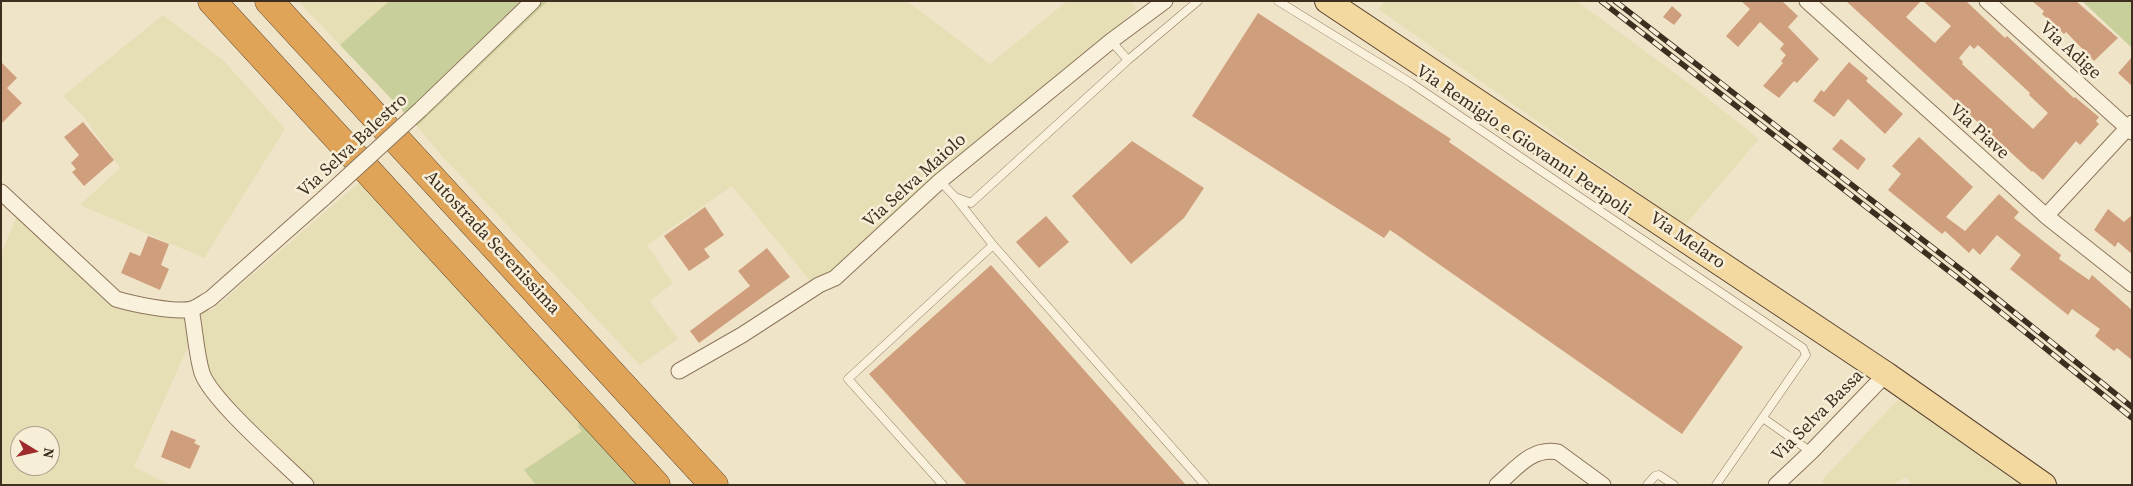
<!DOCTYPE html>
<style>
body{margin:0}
#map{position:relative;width:2133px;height:486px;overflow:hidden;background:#f0e4c8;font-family:"Source Serif 4",serif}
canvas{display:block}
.frame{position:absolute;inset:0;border:2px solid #3d2e20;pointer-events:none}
.north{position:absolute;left:10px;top:426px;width:50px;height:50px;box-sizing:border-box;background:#f7eed8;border:1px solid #ada18e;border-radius:50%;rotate:99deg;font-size:14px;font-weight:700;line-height:20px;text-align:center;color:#3d2e20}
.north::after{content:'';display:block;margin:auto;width:18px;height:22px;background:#9e2a2b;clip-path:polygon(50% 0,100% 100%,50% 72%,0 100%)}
</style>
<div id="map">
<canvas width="2133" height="486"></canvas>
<div class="frame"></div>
<div class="north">N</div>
</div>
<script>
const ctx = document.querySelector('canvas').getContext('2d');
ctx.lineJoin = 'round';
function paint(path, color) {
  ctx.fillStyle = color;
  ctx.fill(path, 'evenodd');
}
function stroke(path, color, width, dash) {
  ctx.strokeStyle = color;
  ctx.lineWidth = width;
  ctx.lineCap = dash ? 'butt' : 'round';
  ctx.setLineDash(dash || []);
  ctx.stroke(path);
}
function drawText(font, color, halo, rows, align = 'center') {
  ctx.font = font + ' "Source Serif 4",serif';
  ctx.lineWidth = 5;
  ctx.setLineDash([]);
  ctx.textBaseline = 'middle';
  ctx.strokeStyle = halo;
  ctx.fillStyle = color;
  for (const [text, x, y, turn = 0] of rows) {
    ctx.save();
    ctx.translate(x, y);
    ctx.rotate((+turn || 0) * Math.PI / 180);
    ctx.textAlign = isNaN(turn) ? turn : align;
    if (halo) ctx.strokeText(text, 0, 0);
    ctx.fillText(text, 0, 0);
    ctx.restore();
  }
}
paint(new Path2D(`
 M298,1H389L340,45Z
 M548,1H907L990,64L1067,1H1131L1136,8L1045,104L963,173L931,196L835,277L811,282L732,186L647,245L673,283L650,301L678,339L640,365L442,156L417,126Z
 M1385,1H1577L1696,89L1759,139L1685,225L1378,9Z
 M163,15L224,61L285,129L204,258L80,205L120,168L84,117L63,96Z
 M362,180L576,411L579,428L582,431L524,470L536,485H308L217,398L196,329L134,467L170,485H1V254L19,211L99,286L177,315L212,310ZM20,436H50V466H20Z
 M1908,392L2038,485H1912L1906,477L1892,485H1825L1822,480L1895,403Z`), '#e6deb5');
paint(new Path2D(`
 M389,1H548L417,126L340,45Z
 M2082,1H2132V48Z
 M576,411L644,485H536L524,470L582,431L579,428Z`), '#c9cf9b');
paint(new Path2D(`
 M1741,1H1782L1798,16L1788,27L1819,59L1797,83L1794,81L1779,98L1763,86L1783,63L1781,61L1786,55L1780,49L1784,44L1760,22L1738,47L1726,36L1750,9Z
 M1846,1H1921L1906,17L1935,43L1951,26L1923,1H1966L2005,38L2007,36L2074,98L2075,97L2099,117L2096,121L2099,124L2080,145L2076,141L2043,180L2033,171L2032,172ZM1970,45L1974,49L1978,45L2030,93L2029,95L2048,113L2033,129L1962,64L1963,62L1959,58Z
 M2032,1H2076L2118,38L2094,61L2066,32L2064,34L2042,14L2044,11Z
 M1672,6L1682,15L1674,25L1663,17Z
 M1258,13L1451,139L1449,142L1743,347L1682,434L1390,230L1384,238L1192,116Z
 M2132,57V86L2118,73Z
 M1,62L17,78L7,88L22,103L1,124Z
 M1849,62L1868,78L1866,81L1903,114L1885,134L1848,99L1834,117L1813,101L1821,90L1824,92Z
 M83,122L114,160L84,186L72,172L76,169L71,163L79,155L64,137Z
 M1919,137L1973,187L1946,217L1965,231L1999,194L2019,212L2014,218L2061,255L2059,259L2089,280L2092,275L2132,310V360L2117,348L2114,351L2095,336L2100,329L2072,309L2068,315L2010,269L2021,255L1997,235L1980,255L1973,248L1969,253L1945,231L1942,234L1888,190L1901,174L1892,166Z
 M1841,139L1866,159L1858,170L1832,149Z
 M1132,141L1204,188L1184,218L1131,264L1072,196Z
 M705,207L724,235L704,249L710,257L689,271L664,236Z
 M2108,209L2124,222L2132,215V254L2118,242L2115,247L2094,230Z
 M1046,216L1069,242L1039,268L1016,242Z
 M148,236L169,244L161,265L169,269L160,290L121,273L130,252L140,256Z
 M767,248L790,277L699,343L690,331L750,286L738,271Z
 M991,265L1186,485H967L869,374Z
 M171,430L196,440L194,443L200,446L190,469L161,457Z`), '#cf9f7d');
const service = new Path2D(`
 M1278,1L1411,83L1803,348L1806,355L1716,485
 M1111,41L1128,60
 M940,181L955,197L971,203L1128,60L1198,1
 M955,197L993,245L1205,485
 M1763,418L1811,452
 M943,485L848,379L993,245
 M1647,485L1655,476L1659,475L1674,485`);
const minor = new Path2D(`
 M1807,1L2046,216L2132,284
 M1987,1L2132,132
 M421,109L533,1
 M1,192L116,299C133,304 175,313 192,309C198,307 204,302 210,299L324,198
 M2046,216L2132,123
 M191,309C195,329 196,353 202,373C212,401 282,461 306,485
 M679,371L742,335L819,285L835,278L940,181L1111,41L1165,1
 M1497,485C1516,469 1531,447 1558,452L1603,485
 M1776,485L1811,452L1886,374`);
const primary = new Path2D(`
 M1327,1L1886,374L2044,485`);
const motorway = new Path2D(`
 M212,1L656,485
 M269,1L714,485`);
stroke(service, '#8d765c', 9);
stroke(minor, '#8d765c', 17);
stroke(primary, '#5b4430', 26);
stroke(motorway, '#5b4430', 29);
stroke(service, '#faf1dc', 8);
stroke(minor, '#faf1dc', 15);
stroke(primary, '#f3d9a0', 24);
stroke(motorway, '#e0a458', 28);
const rail = new Path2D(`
 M1601,1L1963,282L2132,418
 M1615,1L1968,275L2132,407`);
stroke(rail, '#3d2e20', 5.5);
stroke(rail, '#f7eed8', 4, [11]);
const minorBridge = new Path2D(`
 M324,198L421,109`);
stroke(minorBridge, '#8d765c', 17, []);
stroke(minorBridge, '#faf1dc', 15);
drawText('18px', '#3d2e20', '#f7eed8', [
 ["Via Adige",2070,51,42],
 ["Via Piave",1979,132,42],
 ["Via Remigio e Giovanni Peripoli",1523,141,34],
 ["Via Selva Balestro",353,146,-43],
 ["Via Selva Maiolo",915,181,-42],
 ["Via Melaro",1687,241,34],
 ["Autostrada Serenissima",492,243,47],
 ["Via Selva Bassa",1818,416,-45]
]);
</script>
